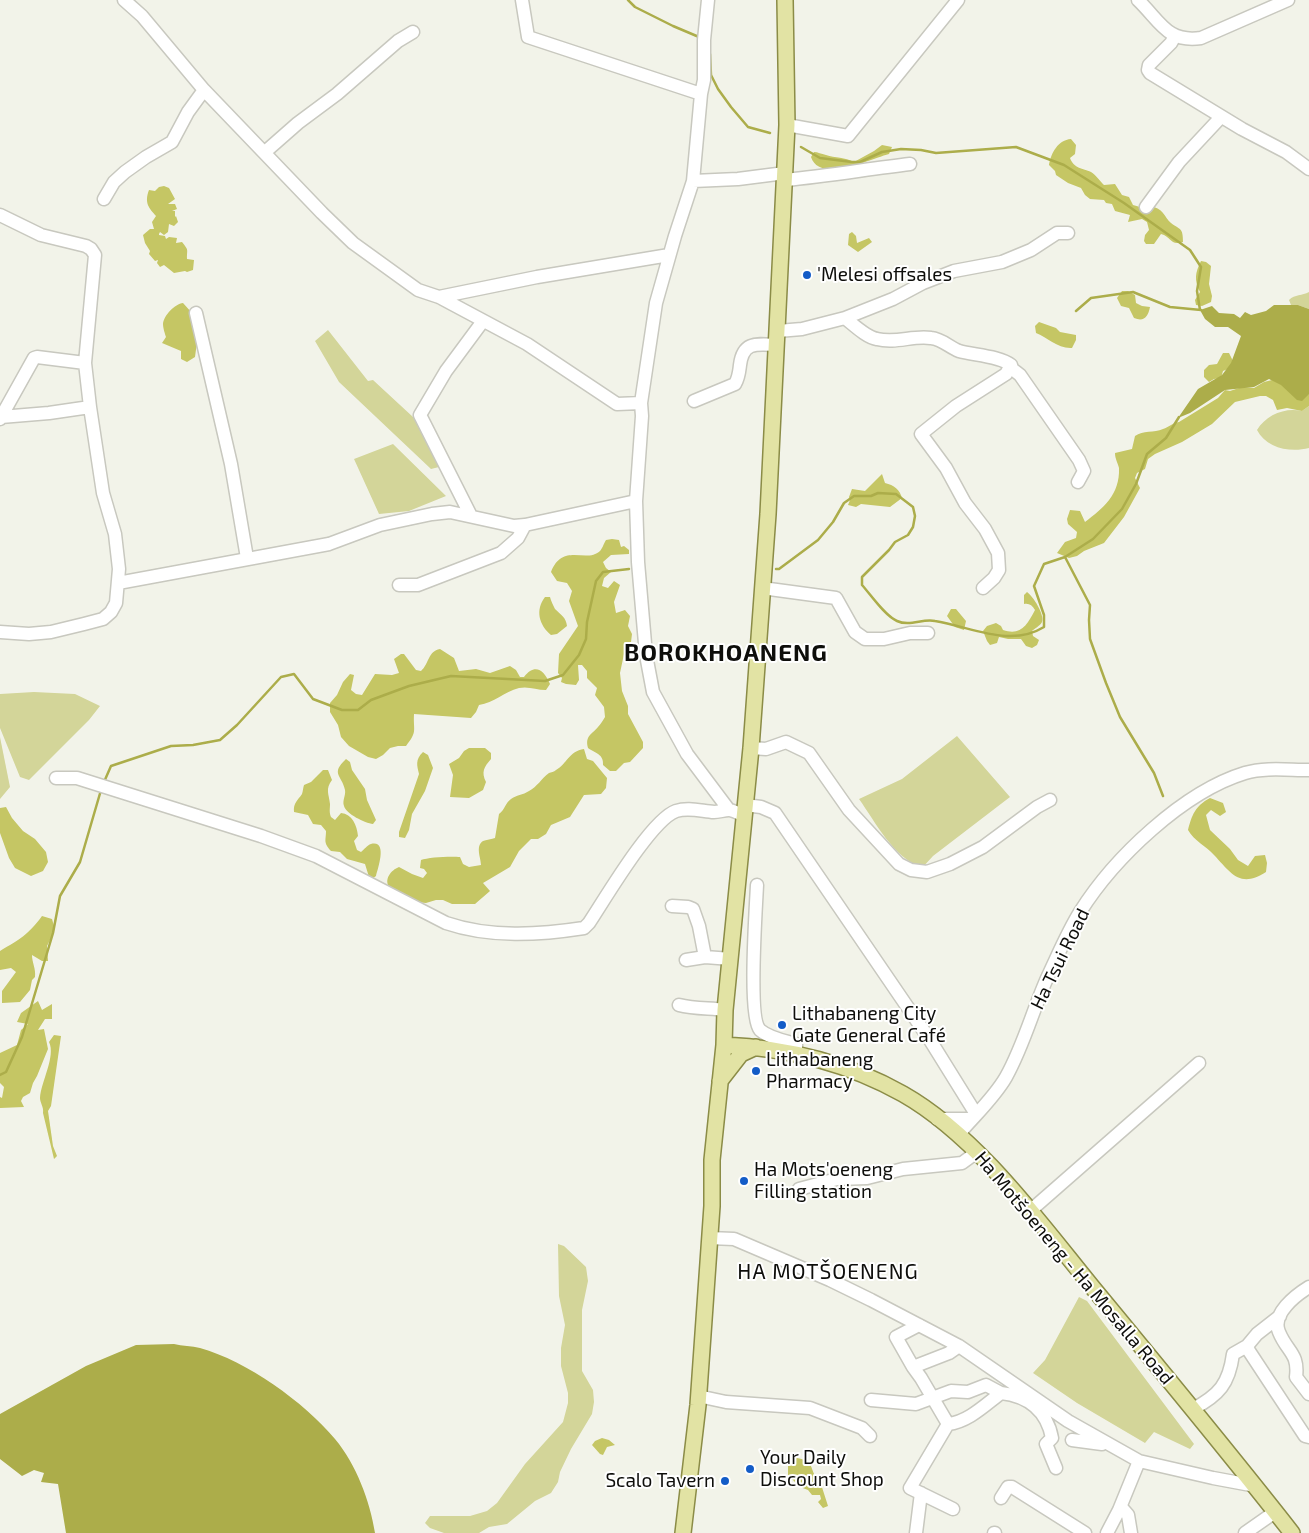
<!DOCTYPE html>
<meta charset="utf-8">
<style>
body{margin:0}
canvas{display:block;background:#f2f3e9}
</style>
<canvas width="1309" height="1533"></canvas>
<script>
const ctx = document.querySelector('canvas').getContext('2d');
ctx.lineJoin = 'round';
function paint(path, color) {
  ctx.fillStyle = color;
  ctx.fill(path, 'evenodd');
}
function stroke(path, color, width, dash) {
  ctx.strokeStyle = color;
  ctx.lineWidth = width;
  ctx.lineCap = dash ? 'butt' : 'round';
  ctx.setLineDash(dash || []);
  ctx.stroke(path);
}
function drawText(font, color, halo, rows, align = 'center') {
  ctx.font = font + ' "Exo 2",sans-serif';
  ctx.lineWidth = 4;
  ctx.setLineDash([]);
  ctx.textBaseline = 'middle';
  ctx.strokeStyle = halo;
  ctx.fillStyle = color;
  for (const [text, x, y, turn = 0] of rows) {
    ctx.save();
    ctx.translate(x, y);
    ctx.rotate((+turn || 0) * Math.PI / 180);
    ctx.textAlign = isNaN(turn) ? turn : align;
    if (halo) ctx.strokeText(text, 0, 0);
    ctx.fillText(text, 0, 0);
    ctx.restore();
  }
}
paint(new Path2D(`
 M1309,292V309L1298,305H1291L1289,300C1295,294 1302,296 1309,292Z
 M328,330L368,381L373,380L413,417L424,434L439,467L431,469L339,382L315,341Z
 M1309,406V448C1290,453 1266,448 1257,430C1266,415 1285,407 1302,411Z
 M393,444L446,496L409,511L379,514L354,459Z
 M34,692L75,694L100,706L89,720L29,780L20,777L0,728V694Z
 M957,736L1010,797L933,856L922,868C893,857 876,823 859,799L902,779Z
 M0,737L10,787L0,799Z
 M558,1244L564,1246L586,1267L588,1281L582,1310V1371L593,1390L594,1402L592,1414L571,1449L560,1472L558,1482L551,1493L535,1501L507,1524L489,1527L479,1533H444L430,1528L425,1523L430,1516H470L487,1511L497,1503L525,1464L563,1422L568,1403V1393L561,1366V1348L565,1325L559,1296Z
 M1079,1297L1087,1301L1194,1444L1190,1449L1154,1432L1145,1443L1077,1403L1033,1373L1045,1360Z`), '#d3d599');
paint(new Path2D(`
 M1071,139L1076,145L1075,154L1070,158C1074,169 1083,168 1091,172C1096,175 1100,181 1104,185L1115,184L1122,195L1129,197L1133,205L1140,207L1144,211L1154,207C1165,211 1164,217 1171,223C1180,230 1183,227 1183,242C1170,246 1172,237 1161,234L1154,244H1146L1144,241L1145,235L1149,230L1147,222L1142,219L1128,222L1130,215L1115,211L1112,204L1106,203L1104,200L1090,199L1085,195L1081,188L1068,183L1056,175L1055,171L1049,165C1051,153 1058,140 1071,139Z
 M882,145L892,147L889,154C870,159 820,184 811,157L814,152C818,152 821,154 826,155C835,158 845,157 854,162L874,151Z
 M164,186L169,188L175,199L168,204H175L177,209L172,211H175V217L176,216L178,222L174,226L169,224L168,232L164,235L160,232L159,234V235L165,236L166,239L169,237L177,238L176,243L182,242C189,251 187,248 187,259L194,260L193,270L187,272L185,271L174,273L164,265L160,267L157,263L158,260L155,261L149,254L150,251L145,243L143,235L150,229H154L152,222L156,216C149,208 144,203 149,190L155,191L159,187Z
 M852,232L856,236L857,243L869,238L872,242L858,252L848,245L849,234Z
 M1201,261L1206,262L1211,266L1209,284L1212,296L1211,302L1202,306L1196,305L1195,300L1200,292C1194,280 1195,273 1201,261Z
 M1122,291H1128L1135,295L1136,303L1142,306L1150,307C1148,317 1144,322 1134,318L1129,308L1121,306L1117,298Z
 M183,303L192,313L197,342L195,357L187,362L181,359V351L162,343L166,337C165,334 163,328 163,324C164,315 175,304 183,303Z
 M1039,322L1056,328L1060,332L1076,335V340L1072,348C1058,349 1047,337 1036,333L1035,326Z
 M1223,353H1229L1234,363L1230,368L1223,371L1221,378L1214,379L1209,382L1204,377V370L1209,365L1217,364Z
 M1272,380L1309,385V406L1302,411L1287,408L1277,410L1273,400L1266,396H1260L1235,402L1212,424L1182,442L1155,454L1148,459L1145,469L1137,473L1135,478L1140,488L1124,517L1104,543L1084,551L1077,556L1069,558L1057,553L1065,542L1076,538L1077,532L1068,524L1067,519L1070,510L1080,511L1085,522C1103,508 1120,495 1119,468C1118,463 1115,459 1115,453L1132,449L1135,436C1143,430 1154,433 1163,429C1169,427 1172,423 1179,422L1218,398L1225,390L1230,391L1242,387L1254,388L1264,382Z
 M882,474L885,483C894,485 900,490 902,498L890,507L861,504L856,507L848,505L850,500L849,497L852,489L865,491Z
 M612,539L619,540L621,547L624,546L629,550V554L611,555L603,562L606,568L611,572L604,578L602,586L608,588L614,581L620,585L614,602L616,613L625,610L630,616L628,626L632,634L631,642L624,654L620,673L622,691L628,706V714L643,742V748L630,762L624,763L616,771H610L603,765C604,754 595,753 588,748C585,736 591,735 598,727C601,724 603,720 605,717L604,707L595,695L597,688L587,678V671L582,665H578L579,680L576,685L566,684L561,682L562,678L558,673L559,654L578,626L569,601L572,591L567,583L557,581L551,572C563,542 586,564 600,551C602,549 604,543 606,540Z
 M1027,592C1033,596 1045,615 1042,622C1040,626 1035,628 1032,631L1033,636L1039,640L1037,645L1032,648L1026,646L1021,639H1008L999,637L997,643L990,645L987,641L983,631L987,626L996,623L1001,626L1003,630C1021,636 1027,625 1035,610C1032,605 1029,603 1024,604V595Z
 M545,597H550C551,601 553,605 555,609C561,615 566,617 567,626L557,634L551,635C539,625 535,610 545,597Z
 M951,609H956L966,621L964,630L955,627L947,616Z
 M440,649L454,658L459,671L476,669L490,673L510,666L516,670L520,677H524C535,663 544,670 550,684L546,690C536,690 529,686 519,688C504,692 494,703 479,705L476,712L471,718L414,714C413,731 418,731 406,746H398L390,748L383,755L376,759L368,757L349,746L341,737L338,725L330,712V703L337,695L343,682L350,674L354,675L351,690L356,694L362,695L375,674L392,675L399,673L394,659L401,654H404L416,670L421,671C429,664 428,651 440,649Z
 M469,748H485L491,753V759C484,767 481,772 486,782L483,790L469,798L450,797L453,775L449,764L459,758L464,751Z
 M584,749L587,759L593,761L607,778L606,788L601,794L584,795L570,817L551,825L546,834L538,839H531L519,851L510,867L483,883L490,891L475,904H452L443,900H436L426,903L416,902L390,888C383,880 391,870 399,867L412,874L423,878L427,873L424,869L420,868L421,860C428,857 452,856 460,857L463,864L469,867L481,865C481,858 475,846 483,841C486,840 492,839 495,838L499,814C505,810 505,803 511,799C516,795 523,795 529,791C537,787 542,778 549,773C551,772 554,772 556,770C567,764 569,751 584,749Z
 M423,752L428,755L433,768L425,791L412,814L409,830L405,838L399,837V832L419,774C417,765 415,760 423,752Z
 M346,759L350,762L352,770L365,789L367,800L376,820L373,824C365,823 346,814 344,806C342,801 346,795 345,790C342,775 330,774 346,759Z
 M323,770H328L332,780C325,789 329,794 330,804C330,809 329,812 331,817L335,820L341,813C352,814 357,825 358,836L354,841L357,850L361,852C364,850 367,845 371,844C388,840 378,868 376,876L372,879L369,877L365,864L347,859L340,852L331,851C323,842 326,841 326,831L321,825L313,824L308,815L294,812C293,803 298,800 302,794C303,791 303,788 304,785L311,782Z
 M1210,798L1223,803L1226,812L1220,816L1211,810L1206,815L1210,830L1230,849L1238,860L1248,866L1255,856L1265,855L1267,863L1266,872C1240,889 1231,873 1214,855C1206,846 1194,841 1188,830C1192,815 1195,806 1210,798Z
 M6,807L12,818L23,831L35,839L46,852L48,862L43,871L31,876L15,868L9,858L0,833V808Z
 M42,916L52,919L54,926L52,936L47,946L48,961H42L32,955C32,963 36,968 35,977L32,980L30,990L20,1002L2,1003V991L16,972L11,968L0,970V951C20,939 28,935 42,916Z
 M38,1001L42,1010L52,1004V1019H45L38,1030L44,1029L48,1049L37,1076L33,1083L30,1093L23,1097L21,1101L24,1107L0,1108V1097L2,1098L4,1087L0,1083V1053L17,1045L21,1030L28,1024L17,1022L21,1013Z
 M54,1035L61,1036L51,1106L48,1111L53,1146L57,1156L54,1159L43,1113C44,1107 40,1103 40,1098C41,1082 56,1056 49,1042Z
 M602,1438L609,1440L615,1445L607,1447L603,1455L600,1454L592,1445L595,1441Z
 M797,1458C817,1461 808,1472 820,1481L828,1506L823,1508L818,1502L821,1499L820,1495H812L808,1490L800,1487L788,1475V1461Z`), '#c5c664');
paint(new Path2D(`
 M1274,305H1298L1309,309V394L1302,401L1297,400L1281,385L1269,379L1254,387L1225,390L1190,413L1178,418L1198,389L1222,375L1231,363L1241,336L1228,327H1215L1205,319L1200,310L1212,306L1219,313L1234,314L1240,318L1245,312L1251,315L1266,311Z
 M174,1344C182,1346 192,1346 200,1348C247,1361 304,1402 335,1439C356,1464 370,1501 375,1533H66L58,1484L41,1482L44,1473L34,1470L22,1476L0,1459V1414L86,1366L136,1345Z`), '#acad4a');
stroke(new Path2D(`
 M628,0L635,7L673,26L699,37
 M710,54L711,75L718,89L731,107L748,127L770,133
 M801,147L820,158L852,162H860L882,152L901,149L921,150L936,153L1016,147L1064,165L1124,203L1190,250L1201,267L1197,291L1200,310
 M1076,311L1091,298L1133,292L1170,307L1201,310
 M1065,557L1090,605L1089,620L1090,639L1106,683L1120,717L1154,773L1163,796
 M776,569H779L818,540L833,522L844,503L854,496H871L878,493L896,494L913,507L915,516L913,527L908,535L895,542L889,550L862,577V585C871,595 885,616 897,621C910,627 923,618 935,621C972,627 1010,648 1044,627V615L1034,586L1044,564L1065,557L1093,539L1122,509L1136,484L1147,454L1166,438L1179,417
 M104,782L111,766L171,746L193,745L220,740L237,725L281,677L294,674L313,699L342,710H358L371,700L409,686L451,676L545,681L563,675L579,655L586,639L587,622L596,581L603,572L629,569
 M0,1075L6,1072L22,1037L53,933L60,896L80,862L101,790`), '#acad4a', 2.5);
const minor = new Path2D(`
 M124,0L142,16L204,90L322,213L353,243L418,290L439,297L527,344L617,404L641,403
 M522,0L528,37L701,94L693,181
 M1138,0C1160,21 1167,43 1201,38L1288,0
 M1175,36L1171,43L1149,65L1148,70L1150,73L1242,129L1286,152L1309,169
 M701,94L704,80V40L708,0
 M787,125L848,136L958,0
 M265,152L298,123L337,94L398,41L413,32
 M785,180C827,176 868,169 910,164
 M104,199L114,182L125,172L146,157L172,142L188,112L204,90
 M1146,207L1179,162L1221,117
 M0,215L41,235L86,246L91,249L95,255L85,363L90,407L103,493L115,534L119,569L116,603L111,612L103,619L84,624L51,632L29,634L0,632
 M439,297L537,277L669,255
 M196,313L231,464L247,558
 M845,318C854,325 866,337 877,339C896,344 913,335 931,338C942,339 949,347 959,351C973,355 1000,356 1011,365L1006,374L956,406L921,434L946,468L965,503L985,529L998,553L999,570L994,578L983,588
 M778,331L802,329L845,318L893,299L923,283L954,271L1002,262L1031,250L1057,233H1068
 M1011,368L1020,375L1079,460L1084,471L1078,482
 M694,401L735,384C739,377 739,373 740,365C743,341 757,344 776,345
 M1,417L34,358L37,357L85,363
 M0,419L1,417L49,413L90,407
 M471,516L420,415L446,371L483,321
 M118,583L329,544L380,525L432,514L450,512L514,526L525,525L636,501
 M399,585H418L501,553L518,538L525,525
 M762,588L836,598L855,632L865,639H884L910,633H928
 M751,748L766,749L786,742L809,753L849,810L899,864L911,870L927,872L950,864L983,847L1037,807L1050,800
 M56,778H77L261,836L316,856L446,923C490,938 539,935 584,928L589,923C605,899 651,820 676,811C688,807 701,811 714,812C719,812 724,810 729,810C733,810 739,814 744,815
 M745,805L761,807L775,813L930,1040L976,1114
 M729,810L687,754L653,692L646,655L638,562L636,501L642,416L641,403L656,303L675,236L693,181L738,179L785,173
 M757,885C756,907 748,1018 760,1030C769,1038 785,1041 796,1044V1053
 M672,906L688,907L693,909L699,926L705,957L731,959
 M686,960L705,957
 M679,1005C694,1009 710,1008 725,1010
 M937,1119H972
 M958,1135C974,1116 994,1098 1006,1077C1024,1045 1033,1009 1048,976C1058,955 1068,931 1080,912C1114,858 1183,792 1245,773C1265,767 1288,770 1309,770
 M799,1189L837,1179L867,1178L903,1169L962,1163L977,1152
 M1030,1211L1199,1063
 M709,1238L734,1239L830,1280L871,1300L959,1346L1068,1421L1139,1461L1213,1478L1256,1486
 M1309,1287C1296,1295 1271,1314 1279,1332C1287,1352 1299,1353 1296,1377L1309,1394
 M1280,1316L1257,1334L1247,1346L1249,1351L1305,1436L1309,1437
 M913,1367L896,1337L919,1325
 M698,1396L726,1402L810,1408L862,1428L870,1436
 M871,1400L916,1404L951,1391L968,1392L986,1385L1001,1393
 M1193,1409C1219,1395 1229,1384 1233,1354L1247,1346
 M948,1424C968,1422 985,1405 1001,1393C1028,1396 1047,1411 1052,1438L1046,1444L1056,1468
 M1072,1440L1102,1444
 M1001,1498L1008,1487H1012L1085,1533
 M1121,1507L1128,1515L1131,1533
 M953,1509L910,1488L948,1424L921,1378L913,1367L949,1353L959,1346
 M916,1533L921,1493
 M994,1533H995
 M1107,1533L1119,1510L1139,1461
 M1245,1533L1275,1512`);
const major = new Path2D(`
 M724,1045C786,1048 848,1063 903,1094C977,1136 1039,1222 1093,1288C1160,1369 1227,1450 1292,1533
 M720,1081L741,1054L756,1047
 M683,1533L698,1405L712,1206V1160L724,1045L725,1010L751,748L768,514L787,125L785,0`);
stroke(minor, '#c8c8bf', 15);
stroke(major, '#8b8c47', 18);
stroke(minor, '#fff', 12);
stroke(major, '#e2e3a4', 15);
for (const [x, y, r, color] of [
 [807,275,5,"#135cc7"],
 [782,1025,5,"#135cc7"],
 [756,1071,5,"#135cc7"],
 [744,1181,5,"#135cc7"],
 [750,1469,5,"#135cc7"],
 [725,1481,5,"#135cc7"]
]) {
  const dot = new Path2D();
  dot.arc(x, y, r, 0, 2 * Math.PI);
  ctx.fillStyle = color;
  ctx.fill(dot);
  stroke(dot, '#fff', 2);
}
drawText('19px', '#0e0e0b', '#fff', [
 ["'Melesi offsales",817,275],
 ["Lithabaneng City",792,1014],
 ["Gate General Café",792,1036],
 ["Lithabaneng",766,1060],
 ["Pharmacy",766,1082],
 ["Ha Mots'oeneng",754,1170],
 ["Filling station",754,1192],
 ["Your Daily",760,1458],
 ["Discount Shop",760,1480],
 ["Scalo Tavern",715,1481,"right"]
], 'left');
drawText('19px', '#0e0e0b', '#fff', [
 ["Ha Tsui Road",1060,959,-64],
 ["Ha Motšoeneng - Ha Mosalla Road",1074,1268,50]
]);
ctx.letterSpacing = '1px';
drawText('21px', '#0e0e0b', '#fff', [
 ["HA MOTŠOENENG",828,1272]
]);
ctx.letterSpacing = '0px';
ctx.letterSpacing = '1px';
drawText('bold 24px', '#0e0e0b', '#fff', [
 ["BOROKHOANENG",726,653]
]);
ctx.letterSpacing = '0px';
</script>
